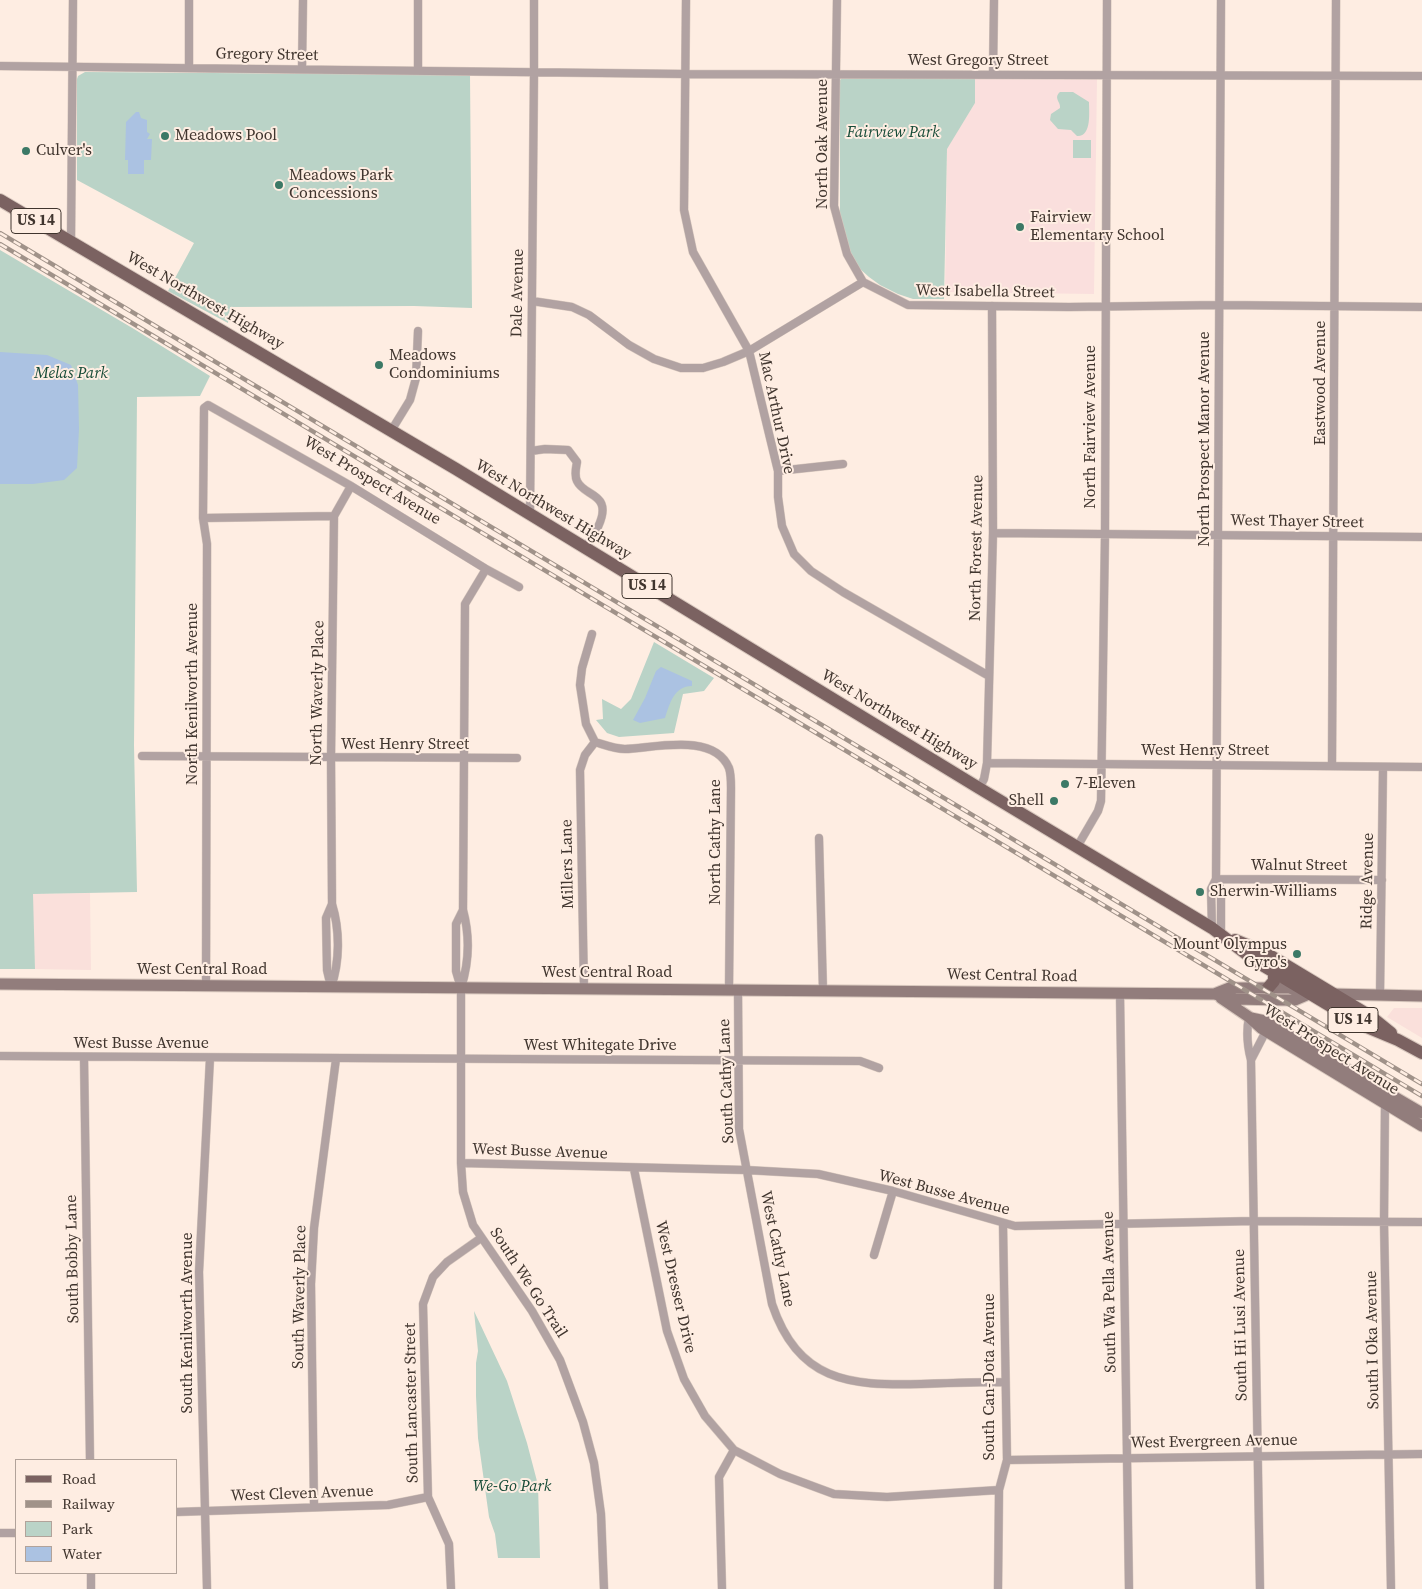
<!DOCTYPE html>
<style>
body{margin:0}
#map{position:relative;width:1422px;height:1589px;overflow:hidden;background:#feede2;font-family:"Source Serif 4",serif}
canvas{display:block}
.legend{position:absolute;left:15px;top:1459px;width:162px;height:115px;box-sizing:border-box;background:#feede2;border:1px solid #b2a39a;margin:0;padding:6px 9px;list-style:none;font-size:15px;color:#40352e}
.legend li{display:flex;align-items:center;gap:10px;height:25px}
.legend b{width:25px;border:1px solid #b2a39a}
</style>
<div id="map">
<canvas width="1422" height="1589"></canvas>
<ul class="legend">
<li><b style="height:6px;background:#7b6261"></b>Road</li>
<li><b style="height:6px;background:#a09289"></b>Railway</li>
<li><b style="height:14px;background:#bad3c7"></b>Park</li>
<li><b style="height:14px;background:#abc2e2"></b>Water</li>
</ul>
</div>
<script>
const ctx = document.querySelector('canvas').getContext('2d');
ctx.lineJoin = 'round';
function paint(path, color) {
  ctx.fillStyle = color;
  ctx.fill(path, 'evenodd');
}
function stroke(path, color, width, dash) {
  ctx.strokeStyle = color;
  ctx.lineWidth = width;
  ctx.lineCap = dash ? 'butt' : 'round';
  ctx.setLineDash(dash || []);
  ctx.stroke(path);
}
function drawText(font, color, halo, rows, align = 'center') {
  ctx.font = font + ' "Source Serif 4",serif';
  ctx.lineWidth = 4;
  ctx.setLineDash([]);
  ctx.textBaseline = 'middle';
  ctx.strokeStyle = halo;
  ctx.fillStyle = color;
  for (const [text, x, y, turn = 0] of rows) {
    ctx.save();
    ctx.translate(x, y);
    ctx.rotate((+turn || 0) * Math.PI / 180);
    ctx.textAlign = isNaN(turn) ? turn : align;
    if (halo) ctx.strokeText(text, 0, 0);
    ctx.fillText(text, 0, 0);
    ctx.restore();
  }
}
paint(new Path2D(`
 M90,893L91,970L35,969L32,894Z
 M1394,1008H1422V1038L1387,1017Z`), '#fae0db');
paint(new Path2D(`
 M975,79H1097L1094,294L945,292L947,148L975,103Z`), '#fadfdd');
paint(new Path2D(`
 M85,72L470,75L472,308L414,306L230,307L228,323L168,291L194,243L77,180V79L78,76Z
 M843,77L975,79V103L947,149L944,299H913L898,294L880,285L869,277L859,268L851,253L840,218V80Z
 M1060,92H1073L1089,102C1089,112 1092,137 1077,136L1071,130L1058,129L1050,120L1051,114L1060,108C1061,102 1053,98 1060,92Z
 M1073,140H1091V158H1073Z
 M0,250L134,329L210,376L200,396L137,397L134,745L137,892L33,894L35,969H0Z
 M654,642L714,678L704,691L683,694L674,733L619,737L607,733L596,720L603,719L602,699L621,709L631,699Z
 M474,1311L507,1381L527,1443L538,1485L540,1558H498L495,1534L489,1517L478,1438L476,1396V1363L478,1351Z`), '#bad3c7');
paint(new Path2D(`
 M136,112H139L141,118L147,120V132L150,134L147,139H152L151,160H144V174H128V160H125L126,122Z
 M0,352L47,355L71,365L78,385L79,429L77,468L64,480L33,484H0Z
 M661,667L692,681V686C674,686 670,703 665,718L640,723L633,720L645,698L656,671Z`), '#abc2e2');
const street = new Path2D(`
 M686,0L684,210L693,252L749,351L778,471V497L782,526L794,554L811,571L843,592L989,676
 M837,0L834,206L847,254L863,282
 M0,66L686,74L1422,76
 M189,68V0
 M302,69L303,0
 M418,70V0
 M993,74L994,0
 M71,241L73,0
 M532,301L572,307L589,315L629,345L654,359L681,368H703L723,362L749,351L863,282L908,305L1069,307L1220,305L1422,307
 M391,431L410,400L416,378L418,331
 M531,451L545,449L568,450L577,462C576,468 574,475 577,481C581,490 591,492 598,499C611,511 593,537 585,548
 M778,471L843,464
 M530,515L534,72V0
 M203,518L334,516
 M993,533L1422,537
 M592,634L582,668L580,685L586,724L595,742C605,745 615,749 625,749C654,748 714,732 729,768C731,774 731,782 731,788L729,990
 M142,756L517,758
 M987,763L1422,767
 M1332,765L1336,0
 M979,788L984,779L987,763L993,533L992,306
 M819,838L823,991
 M1077,847L1098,811L1101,801L1105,534L1107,0
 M1216,879L1382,880
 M463,910L456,924V971L461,988V1163L463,1192L473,1225L532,1311L560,1360L583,1422L594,1463L601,1514L604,1589
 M1212,928L1211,889L1216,879
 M1221,934V890L1216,879L1221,0
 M206,986L207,544L203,518L204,408L208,405L351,486L486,569L519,587
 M331,987C340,962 340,930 332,904L331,758L334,516L351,486
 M331,987L327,970L326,918L332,904
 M461,988C469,963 470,936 463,910L465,604L486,569
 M584,989L580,770L585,755L595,742
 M738,990L739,1129L772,1304C798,1381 848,1386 921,1384C949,1383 977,1382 1005,1382
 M1120,994L1129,1589
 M1380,995L1383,767
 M1249,1017C1246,1032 1247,1045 1251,1060L1260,1589
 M0,1056L860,1061L879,1068
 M84,1057L90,1460
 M1251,1060L1266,1031
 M1385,1101L1384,1222L1391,1589
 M461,1163L746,1170L818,1174L893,1191L1015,1226L1254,1221L1422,1222
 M634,1169L667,1331L684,1379L705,1416L734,1450L780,1474L834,1494L887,1497L999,1490
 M874,1255L893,1191
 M1007,1460L1422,1454
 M314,1506L311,1284L314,1228L336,1059
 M176,1512L388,1505L428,1497
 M0,1533H16
 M91,1589V1573
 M207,1589L199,1272L210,1058
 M451,1589L449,1544L428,1497L423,1304L433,1277L447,1262L481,1238
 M722,1589L719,1477L734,1450
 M998,1589L999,1490L1007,1460L1003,1224`);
const secondary = new Path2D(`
 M0,984L1214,994L1235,999L1281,1000H1295L1309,994
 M1214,994L1229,988H1289L1303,992
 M1331,994L1422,996
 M1221,998L1249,1017L1261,1028L1422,1126
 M1251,1018L1265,1021L1422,1113`);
const primary = new Path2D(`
 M0,200L456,469L979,788L1212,928L1257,962L1274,972L1362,1025L1398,1040L1422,1053
 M1235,940L1264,952L1370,1016L1391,1033
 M1268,988L1274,981V972`);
stroke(street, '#d8c8be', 9);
stroke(secondary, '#d8c8be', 13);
stroke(primary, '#d8c8be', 14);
stroke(street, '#b1a2a2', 8);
stroke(secondary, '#927d7c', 11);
stroke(primary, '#7b6261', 12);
const rail = new Path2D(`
 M0,233L1422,1084
 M0,244L1422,1096`);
stroke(rail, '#a09289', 4.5);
stroke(rail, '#feede2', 2.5, [8]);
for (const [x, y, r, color] of [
 [165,136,5,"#3c7966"],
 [26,151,5,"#3c7966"],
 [279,185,5,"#3c7966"],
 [1020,227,5,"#3c7966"],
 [379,365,5,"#3c7966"],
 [1065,784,5,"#3c7966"],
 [1054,801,5,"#3c7966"],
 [1200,892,5,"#3c7966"],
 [1297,954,5,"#3c7966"]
]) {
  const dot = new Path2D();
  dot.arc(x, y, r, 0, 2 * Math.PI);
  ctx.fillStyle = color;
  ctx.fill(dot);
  stroke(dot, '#feede2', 2);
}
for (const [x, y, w] of [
 [36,221,50],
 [647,586,50],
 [1353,1020,50]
]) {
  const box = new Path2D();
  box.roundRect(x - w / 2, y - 12.5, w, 25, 4);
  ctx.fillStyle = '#feede2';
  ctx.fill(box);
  stroke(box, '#40352e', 1);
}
drawText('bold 15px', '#40352e', null, [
 ["US 14",36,221],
 ["US 14",647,586],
 ["US 14",1353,1020]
]);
drawText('16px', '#40352e', '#feede2', [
 ["Gregory Street",267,55,1],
 ["West Gregory Street",978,61],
 ["North Oak Avenue",823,144,-90],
 ["West Isabella Street",985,292,1],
 ["Dale Avenue",518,293,-89],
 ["West Northwest Highway",205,301,30],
 ["Eastwood Avenue",1321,383,-90],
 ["Mac Arthur Drive",776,413,78],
 ["North Fairview Avenue",1091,427,-90],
 ["North Prospect Manor Avenue",1205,439,-90],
 ["West Prospect Avenue",372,481,31],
 ["West Northwest Highway",553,510,31],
 ["West Thayer Street",1297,522,1],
 ["North Forest Avenue",977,548,-89],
 ["North Waverly Place",318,693,-89],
 ["North Kenilworth Avenue",193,694,-90],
 ["West Northwest Highway",899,720,31],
 ["West Henry Street",405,745],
 ["West Henry Street",1205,751],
 ["North Cathy Lane",716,842,-90],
 ["Millers Lane",568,864,-91],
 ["Walnut Street",1299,866],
 ["Ridge Avenue",1368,881,-89],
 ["West Central Road",202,970],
 ["West Central Road",607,973],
 ["West Central Road",1012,976,1],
 ["West Busse Avenue",141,1044],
 ["West Whitegate Drive",600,1046],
 ["West Prospect Avenue",1331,1050,32],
 ["South Cathy Lane",727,1081,-92],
 ["West Busse Avenue",540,1152,2],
 ["West Busse Avenue",944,1193,15],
 ["West Cathy Lane",777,1249,78],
 ["South Bobby Lane",73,1259,-91],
 ["South We Go Trail",528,1283,57],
 ["West Dresser Drive",675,1287,77],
 ["South Wa Pella Avenue",1110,1292,-91],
 ["South Waverly Place",300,1297,-89],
 ["South Kenilworth Avenue",188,1323,-90],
 ["South Hi Lusi Avenue",1241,1325,-91],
 ["South I Oka Avenue",1373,1340,-91],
 ["South Can-Dota Avenue",990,1377,-90],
 ["South Lancaster Street",412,1403,-91],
 ["West Evergreen Avenue",1214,1442,-1],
 ["West Cleven Avenue",302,1494,-2]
]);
drawText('italic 16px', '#164b37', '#feede2', [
 ["Fairview Park",893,133],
 ["Melas Park",71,374],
 ["We-Go Park",512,1487]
]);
drawText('16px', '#40352e', '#feede2', [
 ["Meadows Pool",175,136],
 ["Culver's",36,151],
 ["Meadows Park",289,176],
 ["Concessions",289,194],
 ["Fairview",1030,218],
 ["Elementary School",1030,236],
 ["Meadows",389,356],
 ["Condominiums",389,374],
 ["7-Eleven",1075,784],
 ["Shell",1044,801,"right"],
 ["Sherwin-Williams",1210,892],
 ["Mount Olympus",1287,945,"right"],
 ["Gyro's",1287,963,"right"]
], 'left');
</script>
